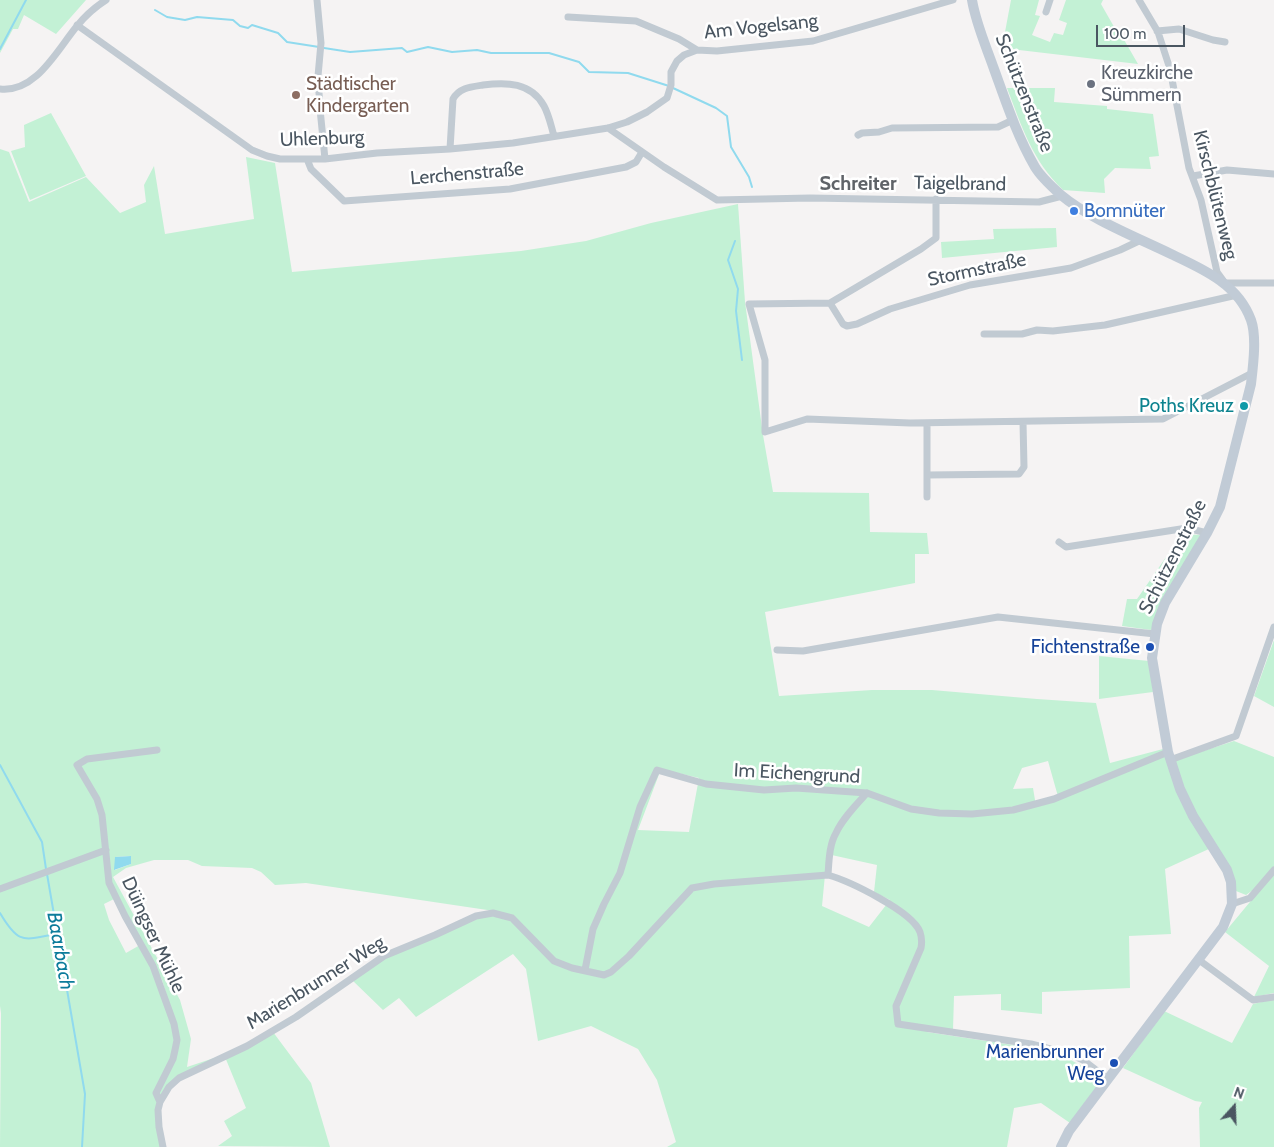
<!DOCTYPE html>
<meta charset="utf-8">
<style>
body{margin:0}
#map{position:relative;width:1274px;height:1147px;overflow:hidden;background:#f5f3f3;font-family:Cabin,sans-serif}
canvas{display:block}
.north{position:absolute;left:1209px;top:1082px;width:50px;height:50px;-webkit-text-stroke:4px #fff;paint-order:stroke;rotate:20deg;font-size:14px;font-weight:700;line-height:20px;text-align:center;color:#4a5661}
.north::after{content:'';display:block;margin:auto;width:18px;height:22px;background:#4a5661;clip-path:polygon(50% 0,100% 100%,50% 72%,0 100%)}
.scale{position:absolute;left:1096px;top:25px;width:89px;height:22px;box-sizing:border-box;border:2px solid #4a5661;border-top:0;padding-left:6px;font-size:15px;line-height:18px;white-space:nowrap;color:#4a5661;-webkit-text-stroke:4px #fff;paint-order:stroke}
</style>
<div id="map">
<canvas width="1274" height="1147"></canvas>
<div class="north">N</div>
<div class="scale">100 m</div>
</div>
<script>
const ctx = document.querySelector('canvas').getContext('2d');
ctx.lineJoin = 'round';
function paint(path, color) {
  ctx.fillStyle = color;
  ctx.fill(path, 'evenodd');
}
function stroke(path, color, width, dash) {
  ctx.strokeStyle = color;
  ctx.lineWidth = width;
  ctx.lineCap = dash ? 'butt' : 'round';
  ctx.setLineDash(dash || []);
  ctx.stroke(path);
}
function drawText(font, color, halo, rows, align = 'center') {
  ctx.font = font + ' Cabin,sans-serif';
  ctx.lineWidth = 5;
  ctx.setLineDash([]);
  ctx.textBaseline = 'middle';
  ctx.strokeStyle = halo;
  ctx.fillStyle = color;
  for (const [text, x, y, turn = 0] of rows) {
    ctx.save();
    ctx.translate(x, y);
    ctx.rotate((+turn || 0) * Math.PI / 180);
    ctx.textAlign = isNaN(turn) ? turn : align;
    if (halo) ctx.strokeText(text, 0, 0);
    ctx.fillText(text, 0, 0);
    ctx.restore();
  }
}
paint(new Path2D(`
 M0,0H86L56,34L24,15L18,29H13L0,53Z
 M1011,0H1039L1035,15L1040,16L1032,35L1050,42L1054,33L1063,35L1067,23L1059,20L1066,0H1103L1101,4L1117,32L1119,31L1138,64L1002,48Z
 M1007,88H1055L1054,102L1107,106V109L1153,114L1159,156L1149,157L1151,169L1115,168L1104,179L1105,193L1063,190C1032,160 1022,127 1007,88Z
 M51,113L86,176L30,200L11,151L25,147L24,125Z
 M0,149L9,152L29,202L86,177L120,213L146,202L144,185L154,166L165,234L254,219L246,157L275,163L292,272L521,251L586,241L651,223L738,204L745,302L763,435L773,492L869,493L870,532L927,533L929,554H915V583L765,612L779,696L872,690H932L1037,699L1096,703L1110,763L1163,749L1169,762L1234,741L1274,757V867L1256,888L1246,895L1236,891L1229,868L1202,822L1197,823L1211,848L1165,869L1171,934L1129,936L1130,988L1042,992V1014L1001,1010V994L954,996L953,1030L927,1026V1032L1026,1047L1069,1059L1103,1078L1070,1123L1041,1103L1014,1108L1007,1147H667L676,1142L657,1080L638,1049L591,1026L538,1041L526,969L513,954L416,1017L399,998L383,1010L352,980L382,960L476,918L492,916L511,920L512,917L494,911L306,883L275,885L261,872L252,868L202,866L188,860H154L126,868L113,877L180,1000L191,1039L187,1067L226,1054L179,1076L167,1085L160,1099L158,1093L174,1059L178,1039L175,1023L162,980L110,882L105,829L103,830C104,854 105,877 114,899L104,904L109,920L126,953L140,945L158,981H160C168,1005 182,1032 173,1058C169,1070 161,1081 156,1093L160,1102L158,1110L159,1127L163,1147H0L1,1013L0,1006ZM1048,761L1059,800L1036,806L1033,788L1013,789L1022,768ZM661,769L699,778L689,832L638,830ZM827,854L877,865L874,892L890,900L869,927L822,906ZM130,856L131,864L115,870V857Z
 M1056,228L1057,247L942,258L941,242L994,239L993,229Z
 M1182,534L1201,535L1151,630L1122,626L1127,599H1137Z
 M1274,640V707L1254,696Z
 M1099,656L1149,661L1153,692L1099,699Z
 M1274,873V993L1254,997L1269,966L1225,932Z
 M1274,999V1147H1200L1199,1108L1202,1102L1195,1101L1123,1068L1164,1011L1232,1043L1253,1004Z
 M273,1032L311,1083L330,1147L218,1146L232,1136L224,1121L246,1108L225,1057Z`), '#c3f1d5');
paint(new Path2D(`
 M131,856V864L114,870L115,857Z`), '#90daee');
stroke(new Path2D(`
 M155,10L167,17L185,20L197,17L233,20L240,26L248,28L252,25L278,33L287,42L319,47
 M324,48L350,52L402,48L407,52L428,47L452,52L477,50L491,53H549L579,62L589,72L628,73L669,86
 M0,49L26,0
 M673,88L716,108L727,116L731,147L749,177L752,187
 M735,241L728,260L738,289L736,311L742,360
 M0,765L42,842L46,869
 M47,874L85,1094L82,1147
 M0,913C19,945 23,940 56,934`), '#90daee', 2);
stroke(new Path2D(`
 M317,0L321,43L318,76L320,109L325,159
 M1139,0L1158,32L1170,69L1189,168L1201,200L1217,272L1225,283H1274
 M1046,12L1050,0
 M568,17L636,21L679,39L697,50
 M77,25L252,150L267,156L280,159H325L377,153L450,149L513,143L608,128L627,122L647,112L667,98L671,85V72L677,61L684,55L697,50L717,51L813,41L953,0
 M1157,31L1179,29L1213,40L1225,42
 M0,89C36,93 57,50 77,26C85,16 95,7 106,0
 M608,128L664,167L717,200L810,198L1039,202L1062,196
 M858,135L862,133L879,132L892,128L998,127L1013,120
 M450,149L453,99C459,88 470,87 483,85C506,82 531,82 544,106C549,115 551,126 554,136
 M307,159L311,169L344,201L510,189L626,167L636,162L642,152
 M1193,176L1227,170L1274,174
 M936,199V238L921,249L830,303L749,304L765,360V432L807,419L910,423L1163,419L1252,373
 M830,303L843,324L847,326L857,324L890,309L970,285L1071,268L1120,250L1141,240
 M984,334H1022L1037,330L1053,331L1105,325L1237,295
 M927,423V475L1019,474L1024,467L1023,422
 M927,497V475
 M1059,542L1066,547L1187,528L1207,533
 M777,650L803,651L998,617L1155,634
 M157,750L87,759L77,765L97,799L102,815L109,883L125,916L153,966L174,1024L177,1040L175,1050L173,1059L156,1093L160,1102L158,1110L159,1127L163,1147
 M1170,760L1236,736L1274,627
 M828,875C829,862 829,845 836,833C843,818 856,805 867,793
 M0,889L106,850
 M1232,904L1250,898L1274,870
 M1199,960L1253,1000L1274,997
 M585,970L593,929L604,904L620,873L640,807L657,770L706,784L764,790L796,788L867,793L911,809L939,813L972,814L1013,810L1054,799L1168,752
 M160,1102L169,1087L179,1078L247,1046L296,1017L384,956L435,935L476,916L493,913L512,918L554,961L572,968L604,975L611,972L629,956L692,888L714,884L828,875C849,881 912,911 920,932C922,938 922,943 921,948L896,1006L898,1024L1031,1044L1070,1054L1083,1060L1108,1079`), '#c1cad2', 7);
stroke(new Path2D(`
 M972,0C976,24 986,46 994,69C1006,102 1017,136 1035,167C1041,177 1052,187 1061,195C1088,218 1138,238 1171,254C1203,269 1238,284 1251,320C1257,337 1253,366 1251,384L1220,507L1207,533L1165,603L1157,624L1152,658L1168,752L1180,789L1193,816L1227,870L1231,882L1232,904L1223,927L1108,1079L1069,1131L1061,1147`), '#c1cbd6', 10);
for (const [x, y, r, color] of [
 [1091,84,5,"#6b7280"],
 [296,95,5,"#8d6e63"],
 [1074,211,5,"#3f7fe0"],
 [1244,406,5,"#0f9aa8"],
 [1150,647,5,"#1a4fb4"],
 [1114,1063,5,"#1a4fb4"]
]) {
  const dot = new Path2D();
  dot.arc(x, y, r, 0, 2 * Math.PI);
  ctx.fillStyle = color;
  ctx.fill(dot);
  stroke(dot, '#fff', 2);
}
drawText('19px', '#4a5661', '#fff', [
 ["Am Vogelsang",761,27,-6],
 ["Schützenstraße",1024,93,68],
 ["Uhlenburg",322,139,-2],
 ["Lerchenstraße",467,174,-5],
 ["Taigelbrand",960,184,1],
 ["Kirschblütenweg",1215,195,76],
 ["Stormstraße",977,270,-12],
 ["Schützenstraße",1173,557,-63],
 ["Im Eichengrund",797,774,3],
 ["Düingser Mühle",153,935,65],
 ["Marienbrunner Weg",316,983,-32]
]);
drawText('19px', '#5b616d', '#fff', [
 ["Kreuzkirche",1101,73],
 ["Sümmern",1101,95]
], 'left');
drawText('19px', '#785e54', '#fff', [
 ["Städtischer",306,84],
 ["Kindergarten",306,106]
], 'left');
drawText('19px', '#366cbe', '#fff', [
 ["Bomnüter",1084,211]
], 'left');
drawText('19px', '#0d838f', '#fff', [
 ["Poths Kreuz",1234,406]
], 'right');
drawText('19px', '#164399', '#fff', [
 ["Fichtenstraße",1140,647],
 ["Marienbrunner",1104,1052],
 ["Weg",1104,1074]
], 'right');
drawText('bold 20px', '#5f6368', '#fff', [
 ["Schreiter",858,184]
]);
drawText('italic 20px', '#0c7c9b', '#fff', [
 ["Baarbach",60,951,80]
]);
</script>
